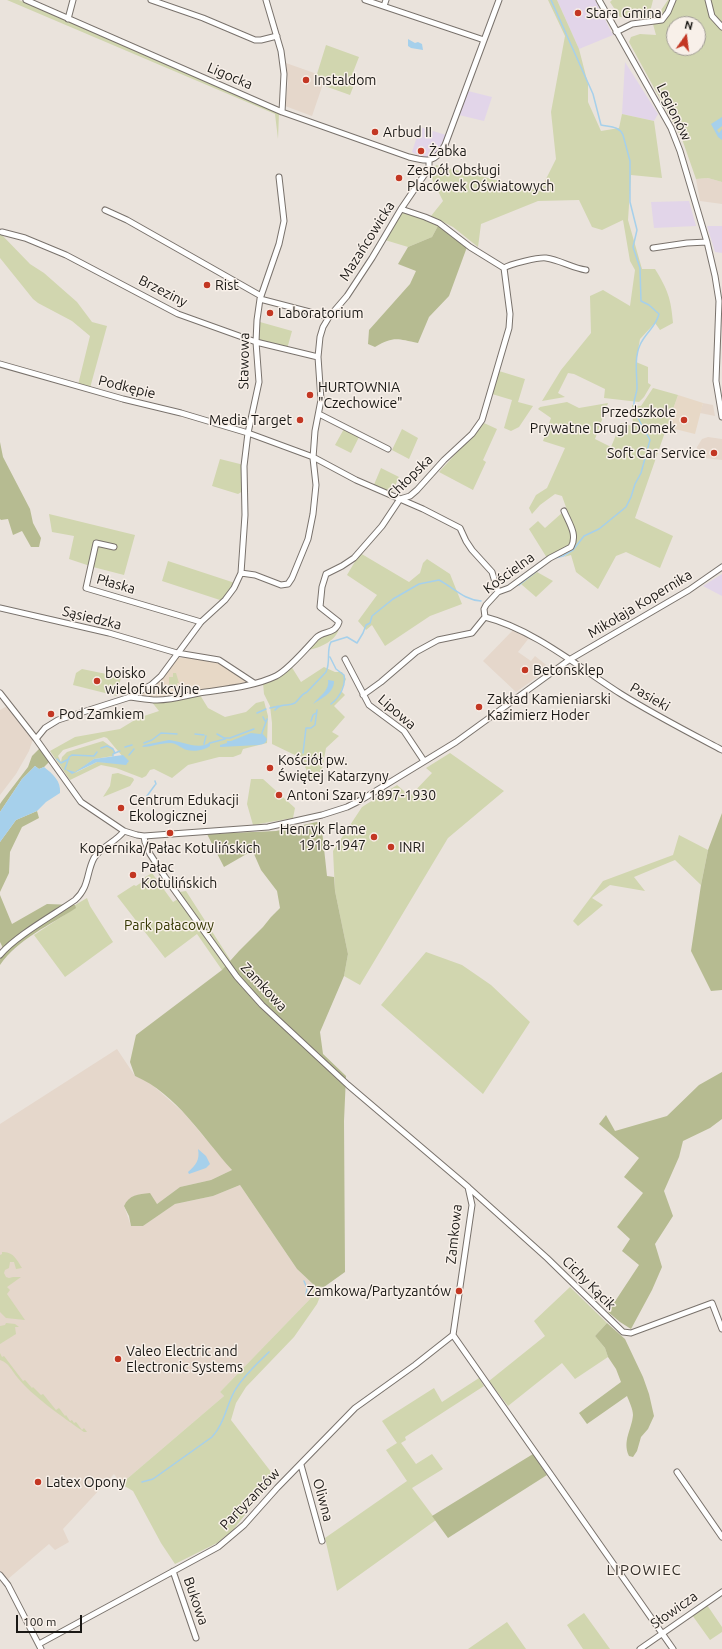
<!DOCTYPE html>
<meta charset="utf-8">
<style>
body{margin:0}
#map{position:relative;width:722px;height:1649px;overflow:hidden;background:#eae3dc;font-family:Ubuntu,sans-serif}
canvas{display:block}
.north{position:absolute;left:666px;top:16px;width:40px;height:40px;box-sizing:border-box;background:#f8f0e9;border:1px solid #9f9a94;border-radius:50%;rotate:14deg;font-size:11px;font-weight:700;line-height:16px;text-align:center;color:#1a1815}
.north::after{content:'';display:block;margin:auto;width:14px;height:18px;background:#c33723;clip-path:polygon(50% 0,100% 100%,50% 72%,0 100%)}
.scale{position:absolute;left:16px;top:1615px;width:66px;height:18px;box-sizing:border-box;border:2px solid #1a1815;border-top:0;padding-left:5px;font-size:12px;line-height:14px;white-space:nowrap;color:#1a1815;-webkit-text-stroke:3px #f8f0e9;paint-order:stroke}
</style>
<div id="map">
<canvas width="722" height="1649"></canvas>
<div class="north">N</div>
<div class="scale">100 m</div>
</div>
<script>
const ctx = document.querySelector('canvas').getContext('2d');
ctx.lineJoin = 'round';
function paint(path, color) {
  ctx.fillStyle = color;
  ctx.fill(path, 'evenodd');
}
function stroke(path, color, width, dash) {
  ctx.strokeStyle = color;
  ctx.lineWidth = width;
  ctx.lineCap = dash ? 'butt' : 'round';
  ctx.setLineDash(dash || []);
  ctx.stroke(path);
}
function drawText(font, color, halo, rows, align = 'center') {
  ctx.font = font + ' Ubuntu,sans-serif';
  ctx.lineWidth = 3;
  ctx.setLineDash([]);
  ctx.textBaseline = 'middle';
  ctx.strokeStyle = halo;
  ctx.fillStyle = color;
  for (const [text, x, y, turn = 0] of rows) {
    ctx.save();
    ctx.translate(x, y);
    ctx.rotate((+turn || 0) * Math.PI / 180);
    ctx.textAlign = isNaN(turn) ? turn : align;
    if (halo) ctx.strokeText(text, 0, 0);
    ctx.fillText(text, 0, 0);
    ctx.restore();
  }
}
paint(new Path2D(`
 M557,0H595L613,35L579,49Z
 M625,62L658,114L654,121L622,114Z
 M468,91L492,97L484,121L459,115Z
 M420,127L446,135L438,151L432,157L427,159L422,158L412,152Z
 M689,201L696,226L654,228L651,202Z
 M707,226H722V253L715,252Z
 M722,574V596L703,586Z`), '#e2d5e9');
paint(new Path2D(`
 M286,63L317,74L324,81L312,116L285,106L288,83Z
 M708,178L722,182V204L700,201L696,179Z
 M703,403L713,405L715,416L700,413Z
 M708,437L722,439V460L696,457L697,447L702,439Z
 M513,630L529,638L518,652L531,661L535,656L550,668L516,692L483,661Z
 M7,706L33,739L29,751L16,774L0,795V710Z
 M117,1049L135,1076L149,1082L184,1113L232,1170L211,1180L180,1187L157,1204L124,1206L131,1226H143L175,1204L213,1196L240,1185L297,1269L315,1286L310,1299L220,1392L224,1396L121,1484L114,1474L63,1529L69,1542L55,1550L49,1544L8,1579L0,1571V1124Z`), '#e5d7cb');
paint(new Path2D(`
 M678,395L703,403L695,434L667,427Z
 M177,658H206L218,660L249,682L182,695L158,698L143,697L142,695L143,693L155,684Z`), '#e7d8c6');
paint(new Path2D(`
 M7,0H19L279,113L278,139L275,114Z
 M548,0H557L579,49L588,84V102L601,131L619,128L622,114L654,121L662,178L631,175L628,220L642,269H655C668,290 671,299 673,323L660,330L655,323L640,339L636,362L648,367V383L651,385L644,397L639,402L604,398L605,389L574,374L568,373L558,393L565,397L542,401L561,370L591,333L590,296L603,290L630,306L635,270L630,261L623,220L602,230L592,227L579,200L538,201L481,224L478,247L453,227L431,216L443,201L430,175L436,165L540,191L556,159L551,112L565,36Z
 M612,0H653L650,12L651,17L659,13L668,0H722V182L708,178L696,179L682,139L629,42L631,37L640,34L656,35L651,17H620L610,2ZM674,24H698V48H674Z
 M326,45L359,57L352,75L357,77L350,95L322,85L324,81L317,74Z
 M401,211L439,224L432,237L408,247L385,240Z
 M0,233L30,264L44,273L77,302L92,322L107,326L90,388L78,385L90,336L72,321L38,303L33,299L0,258Z
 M260,322L292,331L287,349L258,342Z
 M499,371L525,379L518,402L533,406L519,427L511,431L504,428L512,400L492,394Z
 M653,388L678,395L635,518L673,536L660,568L626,552L616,556L598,589L576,572L571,555L564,557C572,552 576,545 576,535L562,496L555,494L540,505L532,514L529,508L536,495L547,488L565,448L543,441L551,418L538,409L540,407L567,402L579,408L608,403L595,439L611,447L621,423L633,426L632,405L641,406Z
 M484,423L497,429L483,460L486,462L473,490L439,472Z
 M345,427L360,435L351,453L335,445Z
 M402,429L418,438L409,459L392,450Z
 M220,459L244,465L243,491L238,494L212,486Z
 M381,468L399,477L391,495L373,487Z
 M563,512L572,534L571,544L547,558L529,529L538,521L545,528Z
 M49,514L135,535L124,575L93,567L98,545L115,549L116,546L95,541L90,566L69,559L74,536L52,532Z
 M360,553L409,582L420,573L423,563L427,559L450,574L462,604L430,616L385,646L372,625L366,630L358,621L377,595L347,575Z
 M168,561L235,583L223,601L162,581Z
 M537,572L553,581L536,597L521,584Z
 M339,627C338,640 320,648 308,650L318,639L336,632Z
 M291,666L301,682L324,667L335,672H342L346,679L341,691L345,695L334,706L345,717L332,732L339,736L326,748L322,770L311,780L301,758L272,744V723L270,706L264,694L263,683Z
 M82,669L121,677L117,696L73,685L76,673Z
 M173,673H176L179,683H177V688H169V677H173Z
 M200,695L208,708L225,717L246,712L256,703L264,701L268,716L267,743L243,749L241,754L233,757H219L188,765L172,778L154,769L150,770L146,776L142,778L116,768L101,765L70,780L50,751L75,737L120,729L138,718L159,711L151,701ZM104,737L107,738L128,763L97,762L75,773L94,759L113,756V754L115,753L113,748L103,741L67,752L62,757L61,762L58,756L63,750Z
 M450,753L504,791L448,838L360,985L344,976L348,954L335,891L333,851L362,807L397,785L410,796L432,773L426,768Z
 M118,773L133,778L134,780L130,786L103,797L110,786L112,774Z
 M251,779H263L295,808L293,818L253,825L247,804Z
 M679,835L708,850L701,885L675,860L634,877L645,891L610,885L592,898L603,905L578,926L573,921L603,881L673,855Z
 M152,873L173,902L178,899L226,967L222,970L197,934L165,958L117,896L134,885L136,886L142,882V879Z
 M186,891L231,961L229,963L179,892Z
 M87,898L90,906L113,942L65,977L34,935L75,908V905Z
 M426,952L462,965L491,985L530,1022L483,1094L381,1005Z
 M2,1252C13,1251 17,1260 22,1268L16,1269L14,1262H10L9,1268L5,1270L4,1273L6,1277L9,1278L13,1277H21L7,1287L10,1290L7,1294L25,1320L6,1318L0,1312V1255L2,1254Z
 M315,1286L324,1287L317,1304L294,1337L246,1387L236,1403L231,1420L275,1477L233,1530L217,1543L175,1564L161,1543L133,1491L121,1484L224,1396L220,1392L310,1299Z
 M570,1287L607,1323L595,1336L605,1348L608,1357L575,1379L562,1363L508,1406L489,1381L545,1336L534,1321Z
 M6,1323L15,1324L19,1327H15L16,1334L0,1344V1326L5,1325Z
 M0,1353L2,1357L4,1356L23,1381L25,1380L32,1388L33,1387L41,1395L43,1394L56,1410L59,1408L65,1416L66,1415L70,1421L72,1420L74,1423L76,1422L82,1430L84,1428L87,1432H84C64,1418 32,1396 17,1377C12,1371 9,1363 0,1360Z
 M479,1378L484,1386L405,1437L406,1440L401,1443L416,1464L432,1454L443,1469L412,1488L436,1520L337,1591L325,1538L407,1481L386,1450L397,1443L382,1421L434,1388L442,1402Z
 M707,1605L722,1627V1632L710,1640L692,1615Z
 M584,1613L610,1649H583L567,1625Z
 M507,1622L526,1649H468Z`), '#d1d6af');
paint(new Path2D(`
 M439,224L467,247L449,296L429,317L418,343C397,339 394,336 375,347L368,344L369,330L410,284L416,271L398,264L408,247L432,237Z
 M0,442L3,457L30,509L33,523L41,538L39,547H31L22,531L13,535L8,519L1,520L0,519Z
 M40,748L49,762L44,767L39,769L35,766L22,779L0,812V804L2,801L28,767L32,756Z
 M37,811L39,818L22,827L10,852L9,873L0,892V842L16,820Z
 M722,813V990L711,991L691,951L701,885L708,850Z
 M321,821L327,876L334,877L335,891L348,954L344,976L320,1032L323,1054L346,1076L344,1121L345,1272L324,1287L315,1286L297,1269L240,1185L213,1196L175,1204L143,1226H131L129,1216L124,1206C129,1195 138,1194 150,1193L157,1204L180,1187L211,1180L232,1170C202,1137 177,1094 135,1076L130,1062L136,1035L222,970L239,951L263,927L271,917L280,908L277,891L261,870L254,854L250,852L224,867L207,834L276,831Z
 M0,895L12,924L47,904L75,905L76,908C50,925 18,939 0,965V959L4,954L2,946L0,942Z
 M722,1072V1119L710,1128L683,1141L679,1157L664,1191L673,1216L655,1244L662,1267L652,1290L631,1329L620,1322L608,1312L639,1265L622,1251L630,1239L617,1227L643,1193L624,1177L639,1158L599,1124L606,1115L615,1131L667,1116L699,1085Z
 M607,1323L625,1339L643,1377L649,1394L654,1416L648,1429L641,1437L637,1451L633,1457L629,1456C622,1441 632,1429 633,1415C633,1409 629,1401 627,1396L587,1424L579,1413L621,1382L616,1369L608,1357L605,1348L595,1336Z
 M533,1454L547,1475L448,1538L432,1516Z`), '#b6bb91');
paint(new Path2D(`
 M408,39L415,43L418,42L422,44L423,50L411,48L408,46Z
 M722,117V126L717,130L719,133L722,129V140L718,137L711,124Z
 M328,680L334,681C334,693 322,698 313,704C319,697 330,690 328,680Z
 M251,733L260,734L262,733L267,739C266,743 264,744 259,745L220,747V745L227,743V741H231Z
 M169,740C181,741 200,751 210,742V746C205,750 194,752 187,750C180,748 177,743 170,743C160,743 151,747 142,747L144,745Z
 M123,755L129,761L126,765L97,762L72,774L65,769L75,772L94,759Z
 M35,766L39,769L44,767C53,774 61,781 60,793L46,802L37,811L16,820L0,842V812L22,779Z
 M198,1149L206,1156L210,1164L206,1168L189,1174L188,1172C196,1165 200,1160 198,1149Z`), '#a6d0eb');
stroke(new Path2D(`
 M551,0L593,94L601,125C610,127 619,126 623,135L630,161V202L637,230L633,247L640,268L641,301L649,305L659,314C656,327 645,333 640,345C634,358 637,375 637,388C637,394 633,400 634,406C636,418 645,430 650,440L641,473L635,484L631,497L626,507L599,529L584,536L573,550L563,556L555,558
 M519,585L542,567
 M330,657L336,669L344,675C346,686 340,697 331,704
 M270,708L279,706
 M275,710C282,702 288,707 295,703C300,699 301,694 307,692L326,672C331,662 326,650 331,642L347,637L357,643L363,633L366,625L370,623L372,616L393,599L419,584L439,580C454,588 464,600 481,601
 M257,713L266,709
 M263,717L265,721
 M311,721L313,715L316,713
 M262,733L267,719
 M195,734L204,735
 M217,734L224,738H230L254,729
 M144,743L152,740L161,733L177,734
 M210,743L225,739
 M204,744L206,736
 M125,747L132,745
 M101,748L107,746L113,749L115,753L120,751
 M303,753L306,728H311L315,725L317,710
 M129,755L134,749
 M113,756V754L115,753
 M58,760L57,759L61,763L69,759
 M65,769L69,757L72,755L94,756L97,752
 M155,781L156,784
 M144,800L155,785
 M304,1281L307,1288L306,1295
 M142,1482L153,1479L212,1437C224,1424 226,1407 234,1392C242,1377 257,1364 269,1352`), '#a6d0eb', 1.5);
const minor = new Path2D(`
 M26,0L282,112L409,157C428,162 435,163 445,145L499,0
 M151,0L203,18L255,40H261L277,36
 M266,0L281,51L284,74L282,112
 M365,0L484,40
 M599,0L671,128L680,151L707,242L715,276L719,301L716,381L722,417
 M708,0L712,16L722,27
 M384,6L386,0
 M68,19L73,0
 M616,32L632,24L662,20L668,12L673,0
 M105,210L127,220L261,296
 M2,232L25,238L66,255L178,314L256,342L318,357
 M653,248L687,243L707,242
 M504,268C510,264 539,257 546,258C560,260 572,268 586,270
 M260,299L329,317
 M0,364L123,399L181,413L248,433L313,457L356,480L423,509L460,528L466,541L472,550L492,572L498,592
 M319,414L388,449
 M114,547L96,543L86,588L201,622
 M241,573L245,515L244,466L248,433L259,382L256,342L257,320L260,299L279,244L284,221L279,177
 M0,608L109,633L177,653L219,660L254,683
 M485,617C533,629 580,668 621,694C653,714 688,732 722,750
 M345,659L369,705L404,731L424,761
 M0,693L36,739L81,802L124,831L137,835L144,836L268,827L322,815L347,807L361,800L456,742L569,660L689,590L722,567
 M363,695L381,682L416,652L438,640L472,633L485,617L484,609L486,605L498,592L509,588L550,558L571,547C578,535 569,523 564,511
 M130,697C139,698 148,700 157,700C171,700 185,696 199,693C224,689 253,687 276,676C288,670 306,649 316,638C323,630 335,635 339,622L320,607L322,587L326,574L342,566L354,558L382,526L400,499L410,496L417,490L444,460L472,434L482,420L509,328L510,314L504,268L470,247L439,223L425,217L401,209
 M36,739L45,728L58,720L130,697L151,685L161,676L201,622L225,600L234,588L241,573L255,575L281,585L288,584L292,578L308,539L313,514L316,485L313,458L315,431L321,400L318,357L320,337L323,327L329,317L347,296L372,258L401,209L429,168V161
 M144,836L145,842L150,854L165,877L237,977L262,1005L348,1085L468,1187L472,1205L453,1335L673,1649
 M0,955C14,937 55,914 75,900C90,886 86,873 94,858C102,846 116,842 124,831
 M468,1187L547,1258L623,1332L631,1333L712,1303L722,1329
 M301,1465L322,1541
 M677,1472L722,1537
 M173,1571L196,1638
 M0,1575L8,1585L41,1649
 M39,1644L218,1547L244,1525L277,1488L355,1408L415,1365L453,1335
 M640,1649L722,1592`);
stroke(minor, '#79726c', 7);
stroke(minor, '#fff', 5);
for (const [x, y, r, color] of [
 [578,13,4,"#c33723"],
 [306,80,4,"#c33723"],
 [375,132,4,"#c33723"],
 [421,151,4,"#c33723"],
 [399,178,4,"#c33723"],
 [207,285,4,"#c33723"],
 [270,313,4,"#c33723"],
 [310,395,4,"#c33723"],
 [300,420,4,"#c33723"],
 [684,420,4,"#c33723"],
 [714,453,4,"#c33723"],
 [525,670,4,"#c33723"],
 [97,681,4,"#c33723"],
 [479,707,4,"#c33723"],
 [51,714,4,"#c33723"],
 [270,768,4,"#c33723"],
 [279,795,4,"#c33723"],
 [121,808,4,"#c33723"],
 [170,833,4,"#c33723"],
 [374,837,4,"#c33723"],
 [391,847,4,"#c33723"],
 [133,875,4,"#c33723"],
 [459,1291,4,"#c33723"],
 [118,1359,4,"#c33723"],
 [38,1482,4,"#c33723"]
]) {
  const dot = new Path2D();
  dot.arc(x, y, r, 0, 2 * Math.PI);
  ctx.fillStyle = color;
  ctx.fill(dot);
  stroke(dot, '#f8f0e9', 1.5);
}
drawText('14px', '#1a1815', '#f8f0e9', [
 ["Stara Gmina",586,13],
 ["Instaldom",314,80],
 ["Arbud II",383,132],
 ["Żabka",429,151],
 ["Zespół Obsługi",407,170],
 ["Placówek Oświatowych",407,186],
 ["Rist",215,285],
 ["Laboratorium",278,313],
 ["HURTOWNIA",318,387],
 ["\"Czechowice\"",318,403],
 ["Przedszkole",676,412,"right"],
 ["Prywatne Drugi Domek",676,428,"right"],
 ["Media Target",292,420,"right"],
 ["Soft Car Service",706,453,"right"],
 ["Betonsklep",533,670],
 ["boisko",105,673],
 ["wielofunkcyjne",105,689],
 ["Zakład Kamieniarski",487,699],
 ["Kazimierz Hoder",487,715],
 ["Pod Zamkiem",59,714],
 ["Kościół pw.",278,760],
 ["Świętej Katarzyny",278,776],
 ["Antoni Szary 1897-1930",287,795],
 ["Centrum Edukacji",129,800],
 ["Ekologicznej",129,816],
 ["Henryk Flame",366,829,"right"],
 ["1918-1947",366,845,"right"],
 ["INRI",399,847],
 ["Kopernika/Pałac Kotulińskich",170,848,"center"],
 ["Pałac",141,867],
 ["Kotulińskich",141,883],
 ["Zamkowa/Partyzantów",451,1291,"right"],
 ["Valeo Electric and",126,1351],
 ["Electronic Systems",126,1367],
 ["Latex Opony",46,1482]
], 'left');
drawText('14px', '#1a1815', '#f8f0e9', [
 ["Ligocka",230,76,23],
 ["Legionów",674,112,64],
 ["Mazańcowicka",367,241,-58],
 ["Brzeziny",163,291,27],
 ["Stawowa",244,361,-89],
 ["Podkępie",127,387,14],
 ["Chłopska",410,477,-44],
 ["Kościelna",509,573,-36],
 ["Płaska",116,584,16],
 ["Mikołaja Kopernika",640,604,-31],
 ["Sąsiedzka",92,618,14],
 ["Pasieki",650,697,30],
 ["Lipowa",397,712,41],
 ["Zamkowa",264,987,47],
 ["Zamkowa",454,1234,-84],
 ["Cichy Kącik",589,1283,45],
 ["Partyzantów",250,1499,-46],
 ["Oliwna",323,1500,75],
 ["Bukowa",196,1601,71],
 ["Słowicza",674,1610,-35]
]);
drawText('14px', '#343702', '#f8f0e9', [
 ["Park pałacowy",169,925]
]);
ctx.letterSpacing = '1px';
drawText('15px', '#342f29', '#f8f0e9', [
 ["LIPOWIEC",644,1570]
]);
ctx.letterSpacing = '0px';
</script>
